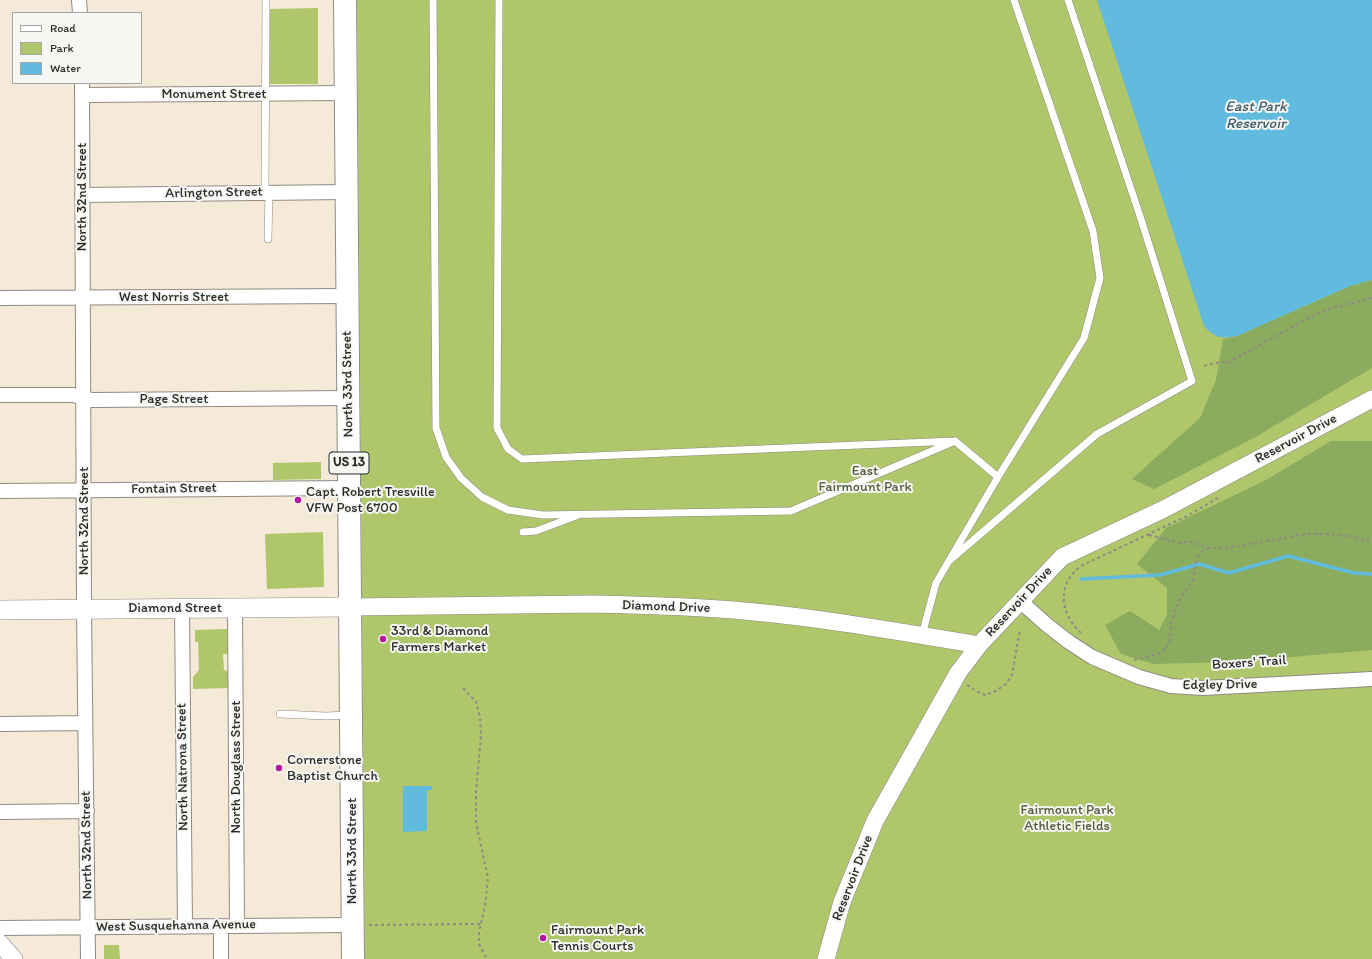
<!DOCTYPE html>
<style>
body{margin:0}
#map{position:relative;width:1372px;height:959px;overflow:hidden;background:#f5e9d8;font-family:Itim,sans-serif}
canvas{display:block}
.legend{position:absolute;left:12px;top:12px;width:130px;height:72px;box-sizing:border-box;background:#f6f6f2;border:1px solid #a5a5a2;margin:0;padding:5px 7px;list-style:none;font-size:12px;color:#2b2b2b}
.legend li{display:flex;align-items:center;gap:8px;height:20px}
.legend b{width:20px;border:1px solid #a5a5a2}
</style>
<div id="map">
<canvas width="1372" height="959"></canvas>
<ul class="legend">
<li><b style="height:5px;background:#fff"></b>Road</li>
<li><b style="height:11px;background:#afc66b"></b>Park</li>
<li><b style="height:11px;background:#60bbde"></b>Water</li>
</ul>
</div>
<script>
const ctx = document.querySelector('canvas').getContext('2d');
ctx.lineJoin = 'round';
function paint(path, color) {
  ctx.fillStyle = color;
  ctx.fill(path, 'evenodd');
}
function stroke(path, color, width, dash) {
  ctx.strokeStyle = color;
  ctx.lineWidth = width;
  ctx.lineCap = dash ? 'butt' : 'round';
  ctx.setLineDash(dash || []);
  ctx.stroke(path);
}
function drawText(font, color, halo, rows, align = 'center') {
  ctx.font = font + ' Itim,sans-serif';
  ctx.lineWidth = 4;
  ctx.setLineDash([]);
  ctx.textBaseline = 'middle';
  ctx.strokeStyle = halo;
  ctx.fillStyle = color;
  for (const [text, x, y, turn = 0] of rows) {
    ctx.save();
    ctx.translate(x, y);
    ctx.rotate((+turn || 0) * Math.PI / 180);
    ctx.textAlign = isNaN(turn) ? turn : align;
    if (halo) ctx.strokeText(text, 0, 0);
    ctx.fillText(text, 0, 0);
    ctx.restore();
  }
}
paint(new Path2D(`
 M357,0H1372V959H365Z
 M318,8V84H270V9Z
 M321,462V479L273,480V463Z
 M323,532L324,587L267,589L265,534Z
 M227,629L228,654H223L224,670L228,671L229,688L193,689V677L199,670L198,642H195V630Z
 M104,945H119L120,959H104Z`), '#afc66b');
paint(new Path2D(`
 M1372,280V368L1252,439L1154,489L1132,479L1200,418L1216,380L1223,339L1237,336L1350,286Z
 M1331,441H1372V650L1234,662L1153,664L1121,654L1105,625L1130,611L1159,630L1167,615V588L1137,564L1166,528L1266,480Z`), '#8bab5f');
paint(new Path2D(`
 M1097,0H1372V280L1350,286L1237,336C1220,339 1215,338 1204,326Z
 M403,786H432V790H427V831L403,832Z`), '#60bbde');
stroke(new Path2D(`
 M1081,579L1160,575L1199,564L1229,573L1288,556L1354,573L1372,574`), '#60bbde', 3.5);
const service = new Path2D(`
 M433,0L436,428L446,457L461,478L482,497L508,510L543,515L791,511L955,441
 M499,0L497,428L508,449L522,459L955,441L998,477
 M265,193L266,0
 M268,239L269,193
 M523,532L536,531L576,516
 M949,561L1097,434L1192,381L1140,216L1068,0
 M922,635L936,583L998,477L1084,338L1100,278L1093,231L1014,0
 M280,714L326,716L348,715`);
const minor = new Path2D(`
 M79,0L80,13
 M82,83L84,609L88,959
 M82,95L345,93
 M82,195L346,192
 M0,298L347,296
 M0,395H73L92,400L348,398
 M0,491L349,488
 M1020,601L1047,625L1069,642L1092,657L1139,677L1171,686L1203,688L1372,679
 M182,608L185,927
 M235,608L237,926
 M0,724L85,723
 M0,812L87,811
 M221,926V959
 M0,928L352,925`);
const tertiary = new Path2D(`
 M350,607L592,604C643,605 693,606 744,611C823,618 901,632 979,645
 M0,943L14,959
 M826,959L842,902L875,821L958,673L979,645L1062,557L1164,509L1372,399`);
const secondary = new Path2D(`
 M0,610L350,607`);
const primary = new Path2D(`
 M345,0L353,959`);
stroke(service, '#908a82', 8);
stroke(minor, '#908a82', 16);
stroke(tertiary, '#908a82', 18);
stroke(secondary, '#908a82', 20);
stroke(primary, '#908a82', 24);
stroke(new Path2D(`
 M1204,366L1221,362H1229L1316,314L1333,308L1372,298
 M1149,535L1179,543L1191,542L1208,548H1226L1245,545L1307,534H1326L1349,536L1372,542
 M1081,633C1060,614 1056,584 1081,566L1187,516L1221,496
 M1134,660L1159,654L1165,649L1169,642L1172,620L1180,599L1193,580L1197,557L1201,552L1208,548
 M967,685L976,691L985,695L994,692L1006,684L1012,675L1020,629
 M463,688L476,702L480,717L481,735L476,793V822L488,878L485,906L479,932V944L487,959
 M369,925L480,924`), '#908a82', 2, [3, 3]);
stroke(service, '#fff', 7);
stroke(minor, '#fff', 14);
stroke(tertiary, '#fff', 17);
stroke(secondary, '#fff', 19);
stroke(primary, '#fff', 22);
for (const [x, y, r, color] of [
 [298,500,4,"#b5179e"],
 [383,639,4,"#b5179e"],
 [279,768,4,"#b5179e"],
 [543,938,4,"#b5179e"]
]) {
  const dot = new Path2D();
  dot.arc(x, y, r, 0, 2 * Math.PI);
  ctx.fillStyle = color;
  ctx.fill(dot);
  stroke(dot, '#f6f6f2', 1.5);
}
for (const [x, y, w] of [
 [349,463,40]
]) {
  const box = new Path2D();
  box.roundRect(x - w / 2, y - 11, w, 22, 3);
  ctx.fillStyle = '#f6f6f2';
  ctx.fill(box);
  stroke(box, '#2b2b2b', 1);
}
drawText('bold 13px', '#2b2b2b', null, [
 ["US 13",349,463]
]);
drawText('14px', '#2b2b2b', '#f6f6f2', [
 ["Monument Street",214,94],
 ["Arlington Street",214,193,-1],
 ["North 32nd Street",82,197,-90],
 ["West Norris Street",174,297],
 ["North 33rd Street",348,384,-91],
 ["Page Street",174,399],
 ["Reservoir Drive",1296,439,-28],
 ["Fontain Street",174,489,-1],
 ["North 32nd Street",84,521,-90],
 ["Reservoir Drive",1019,602,-47],
 ["Diamond Drive",666,607,2],
 ["Diamond Street",175,608],
 ["Boxers' Trail",1249,663,-4],
 ["Edgley Drive",1220,685,-1],
 ["North Natrona Street",183,767,-91],
 ["North Douglass Street",236,767,-90],
 ["North 32nd Street",87,845,-91],
 ["North 33rd Street",352,851,-90],
 ["Reservoir Drive",853,878,-69],
 ["West Susquehanna Avenue",176,926,-1]
]);
drawText('14px', '#535a3e', '#f6f6f2', [
 ["East",865,471],
 ["Fairmount Park",865,487],
 ["Fairmount Park",1067,810],
 ["Athletic Fields",1067,826]
]);
drawText('14px', '#2b2b2b', '#f6f6f2', [
 ["Capt. Robert Tresville",306,492],
 ["VFW Post 6700",306,508],
 ["33rd & Diamond",391,631],
 ["Farmers Market",391,647],
 ["Cornerstone",287,760],
 ["Baptist Church",287,776],
 ["Fairmount Park",551,930],
 ["Tennis Courts",551,946]
], 'left');
drawText('italic 15px', '#3e5d6a', '#f6f6f2', [
 ["East Park",1256,107],
 ["Reservoir",1256,124]
]);
</script>
